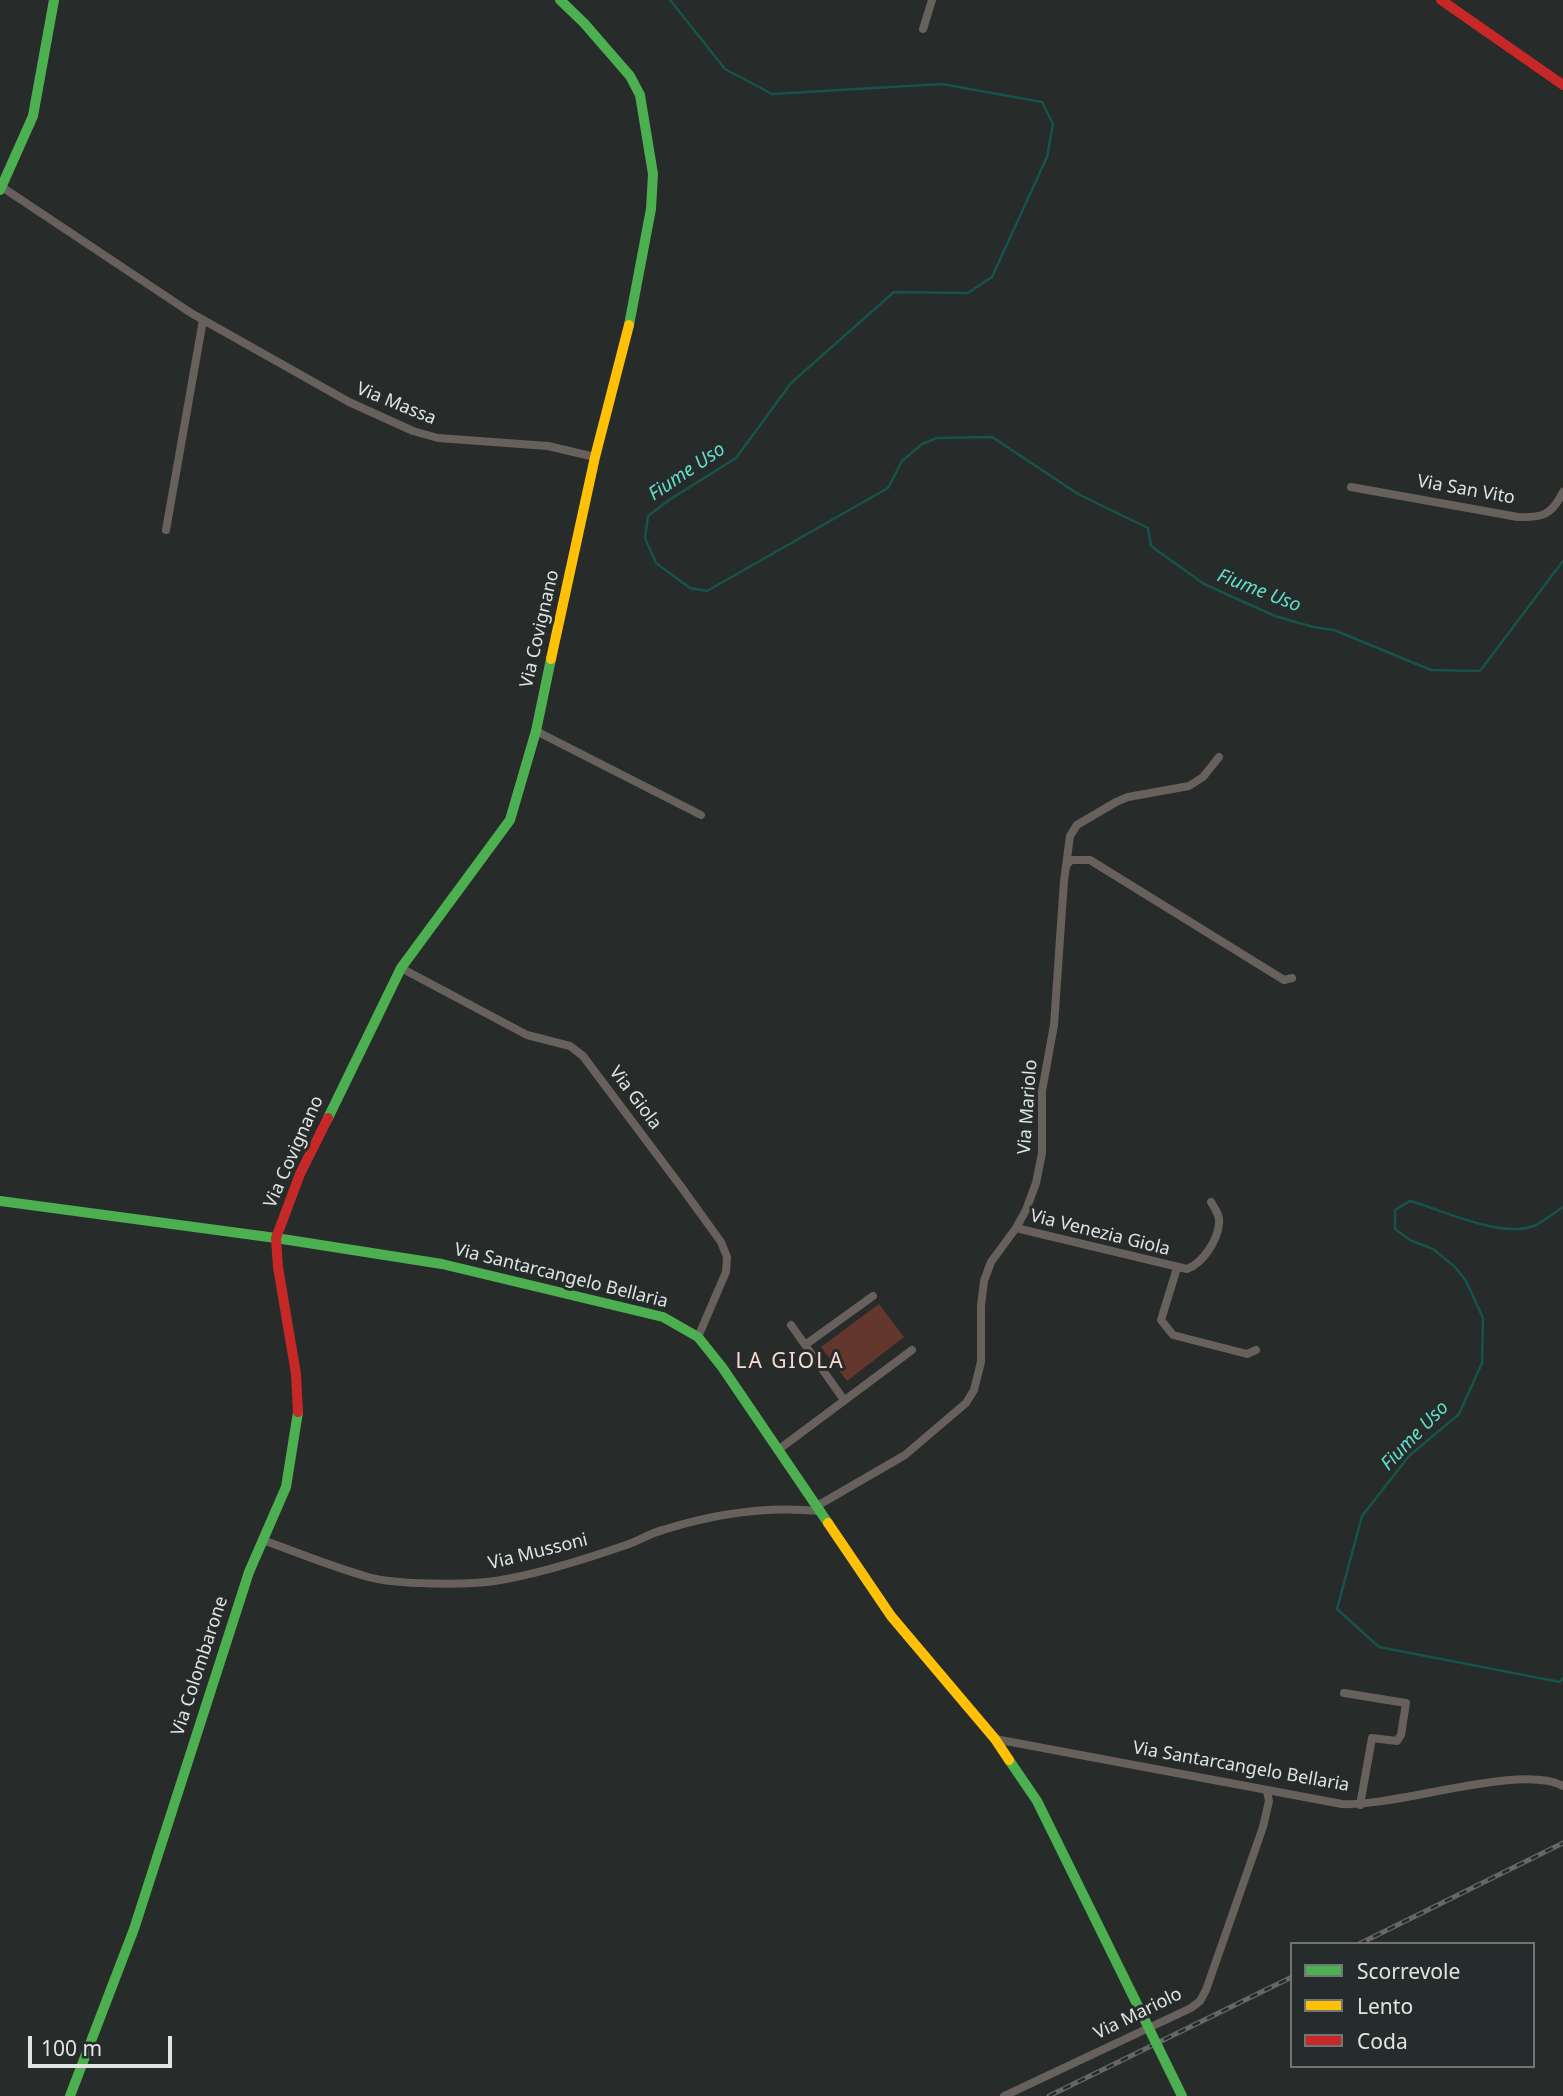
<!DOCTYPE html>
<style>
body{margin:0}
#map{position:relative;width:1563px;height:2096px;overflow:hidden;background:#272b2a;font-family:"Noto Sans",sans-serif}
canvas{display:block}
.legend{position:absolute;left:1290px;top:1942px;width:245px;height:126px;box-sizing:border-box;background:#262c2b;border:2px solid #707675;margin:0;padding:9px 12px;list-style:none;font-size:21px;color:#e0e4e3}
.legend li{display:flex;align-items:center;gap:14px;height:35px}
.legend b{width:35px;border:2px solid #707675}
.scale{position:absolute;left:28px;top:2036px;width:144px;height:32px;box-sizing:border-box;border:4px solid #e0e4e3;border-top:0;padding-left:9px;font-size:21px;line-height:24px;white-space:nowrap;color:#e0e4e3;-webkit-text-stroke:5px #262c2b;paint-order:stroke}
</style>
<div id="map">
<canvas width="1563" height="2096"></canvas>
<ul class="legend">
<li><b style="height:9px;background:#4caf50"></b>Scorrevole</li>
<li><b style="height:9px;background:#ffc107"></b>Lento</li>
<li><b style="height:9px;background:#c62828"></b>Coda</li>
</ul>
<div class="scale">100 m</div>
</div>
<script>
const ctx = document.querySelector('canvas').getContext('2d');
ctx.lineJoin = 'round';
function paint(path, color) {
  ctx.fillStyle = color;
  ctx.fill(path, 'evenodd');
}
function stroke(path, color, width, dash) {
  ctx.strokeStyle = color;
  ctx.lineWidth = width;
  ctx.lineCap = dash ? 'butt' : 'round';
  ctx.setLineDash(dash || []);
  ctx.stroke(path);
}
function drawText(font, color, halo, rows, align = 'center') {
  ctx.font = font + ' "Noto Sans",sans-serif';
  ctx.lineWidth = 6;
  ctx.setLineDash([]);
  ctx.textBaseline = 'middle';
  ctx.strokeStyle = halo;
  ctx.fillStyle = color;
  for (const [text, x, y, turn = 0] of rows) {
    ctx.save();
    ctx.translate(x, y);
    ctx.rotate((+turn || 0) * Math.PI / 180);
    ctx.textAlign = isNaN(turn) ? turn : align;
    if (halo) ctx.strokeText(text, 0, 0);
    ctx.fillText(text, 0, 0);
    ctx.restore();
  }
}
paint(new Path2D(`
 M879,1304L904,1337L847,1381L821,1347Z`), '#64372d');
stroke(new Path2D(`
 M670,0L725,69L772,94L942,84L1042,102L1053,124L1047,157L992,277L968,293L894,292L791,383L736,458L669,500L648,516L645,538L656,563L690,588L707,591L888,488L902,461L922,444L937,438L992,437L1078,494L1148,528L1151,546L1204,584L1275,616L1313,627L1334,630L1431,670L1480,671L1563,561
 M1563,1207C1554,1213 1545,1220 1536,1225C1503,1240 1443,1210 1410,1201L1395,1210V1229L1410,1240L1433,1249L1455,1267L1466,1281L1483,1318L1482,1363L1459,1414L1409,1456L1362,1516L1337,1609L1379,1647L1560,1682L1563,1678`), '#16544b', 2.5);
stroke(new Path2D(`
 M923,29L932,0
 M2,187L191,313L349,402L413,431L438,438L548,446L595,457
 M1351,487L1518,517C1542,518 1552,515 1563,492
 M166,530L203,320
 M536,731L701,815
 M1066,866L1070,836L1077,825L1116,802L1128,797L1189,786L1203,777L1219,757
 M401,968L527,1035L570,1046L583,1056L682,1188L721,1242L727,1257L726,1272L698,1337
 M1016,1228L1187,1269C1203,1263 1218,1240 1219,1223C1220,1215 1215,1209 1211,1202
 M1177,1268L1161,1320L1173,1335L1247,1354L1256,1350
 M791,1325L844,1400
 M805,1345L873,1296
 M778,1450L912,1350
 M817,1506L905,1455L966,1403L974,1390L981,1362V1306L984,1281L991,1262L1016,1228L1026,1210L1036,1183L1042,1153V1091L1054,1025L1064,881L1066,866L1071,860H1090L1284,980L1292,978
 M263,1540C298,1553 332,1567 368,1577C397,1585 466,1585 495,1581C540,1574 586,1559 629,1544C640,1540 651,1533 663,1530C713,1514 767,1506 820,1511
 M1344,1693L1406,1703L1401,1735L1397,1741L1372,1738L1360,1805
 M995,1739L1342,1804C1397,1807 1521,1763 1563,1786
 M1004,2096L1191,2008L1200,2001L1206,1990L1263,1827L1269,1801L1267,1791`), '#68605d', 8);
stroke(new Path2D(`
 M560,0L584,23L630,76L640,95L653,174L651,209L629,325
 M0,190L33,116L54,0
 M328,1118L401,968L510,820L536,731L551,659
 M0,1201L276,1238L442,1264L663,1317L698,1337L722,1367L828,1523
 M1009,1760L1037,1801L1135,2000
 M70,2096L134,1929L249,1572L286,1487L298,1412`), '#4caf50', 10);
stroke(new Path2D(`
 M551,659L595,457L629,325
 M828,1523L891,1616L995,1739L1009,1760`), '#ffc107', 10);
stroke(new Path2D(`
 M1441,0L1563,85
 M298,1412L296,1374L278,1267L276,1238L300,1174L328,1118`), '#c62828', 10);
const rail = new Path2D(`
 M1359,1944L1563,1843
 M1049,2096L1292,1977`);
stroke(rail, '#686666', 5);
stroke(rail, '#262c2b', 2.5, [8]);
stroke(new Path2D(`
 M1135,2000L1182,2096`), '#4caf50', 10);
drawText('18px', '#e0e4e3', '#262c2b', [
 ["Via Massa",396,404,22],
 ["Via San Vito",1466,490,10],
 ["Via Covignano",540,629,-77],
 ["Via Giola",635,1098,53],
 ["Via Mariolo",1028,1107,-86],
 ["Via Covignano",294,1152,-66],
 ["Via Venezia Giola",1100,1233,14],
 ["Via Santarcangelo Bellaria",561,1276,14],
 ["Via Mussoni",538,1552,-14],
 ["Via Colombarone",200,1666,-72],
 ["Via Santarcangelo Bellaria",1241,1767,10],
 ["Via Mariolo",1138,2014,-26]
]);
drawText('italic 19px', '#62dec9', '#262c2b', [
 ["Fiume Uso",687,472,-34],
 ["Fiume Uso",1259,591,21],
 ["Fiume Uso",1415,1436,-46]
]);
ctx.letterSpacing = '2px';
drawText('21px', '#fbd9d1', '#262c2b', [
 ["LA GIOLA",790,1362]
]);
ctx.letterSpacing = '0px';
</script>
